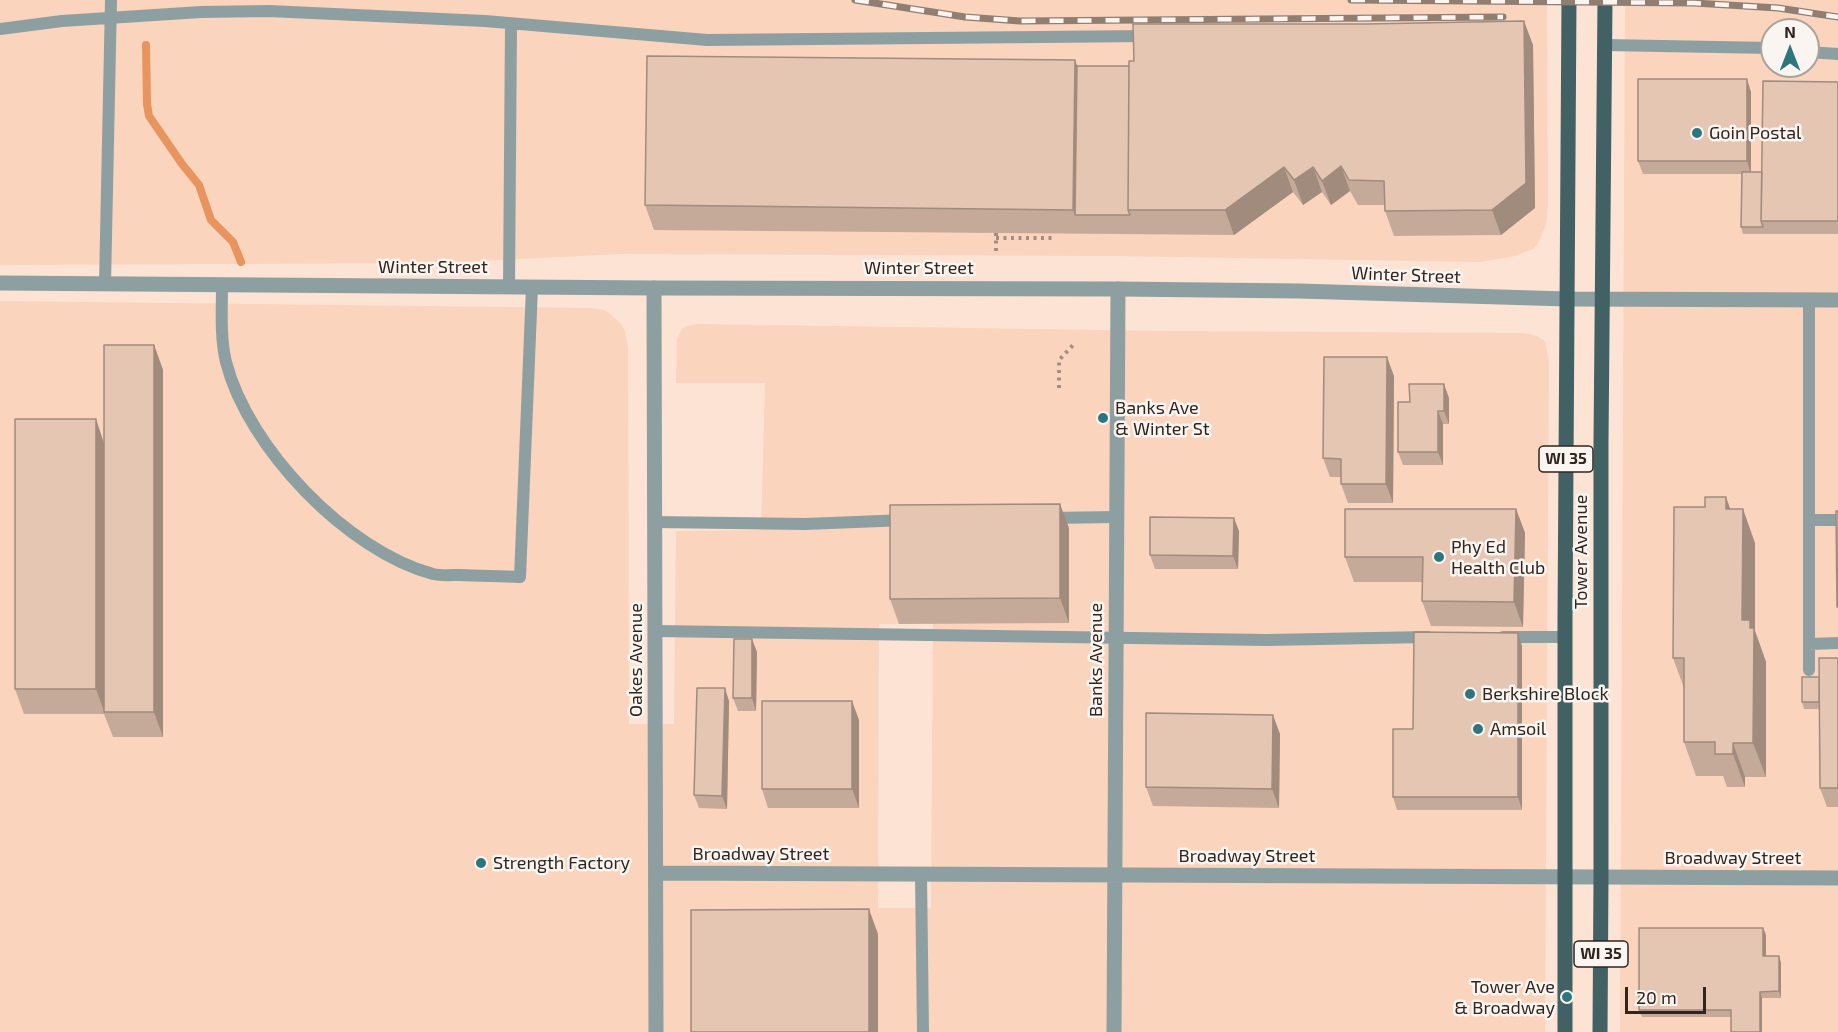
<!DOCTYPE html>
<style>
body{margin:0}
#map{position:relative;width:1838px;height:1032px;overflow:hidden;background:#fde3d4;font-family:"Exo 2",sans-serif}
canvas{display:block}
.north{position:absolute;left:1760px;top:18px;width:60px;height:60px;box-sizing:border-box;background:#fbf5f1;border:2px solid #aaa29d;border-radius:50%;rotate:0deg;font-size:16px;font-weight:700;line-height:24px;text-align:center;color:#30251e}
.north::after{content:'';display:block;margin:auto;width:21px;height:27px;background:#2d767e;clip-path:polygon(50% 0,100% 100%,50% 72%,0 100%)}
.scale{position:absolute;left:1625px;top:987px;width:81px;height:27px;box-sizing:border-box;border:3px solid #30251e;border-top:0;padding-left:8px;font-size:18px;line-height:21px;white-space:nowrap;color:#30251e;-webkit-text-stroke:4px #fbf5f1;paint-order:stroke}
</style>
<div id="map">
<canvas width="1838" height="1032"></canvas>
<div class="north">N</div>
<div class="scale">20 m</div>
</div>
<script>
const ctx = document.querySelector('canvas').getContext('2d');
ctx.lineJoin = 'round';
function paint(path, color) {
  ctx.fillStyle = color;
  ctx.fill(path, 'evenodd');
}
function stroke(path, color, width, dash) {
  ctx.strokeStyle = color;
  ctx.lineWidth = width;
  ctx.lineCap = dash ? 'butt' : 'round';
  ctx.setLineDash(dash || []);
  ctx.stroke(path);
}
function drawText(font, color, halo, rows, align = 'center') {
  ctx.font = font + ' "Exo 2",sans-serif';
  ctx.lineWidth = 5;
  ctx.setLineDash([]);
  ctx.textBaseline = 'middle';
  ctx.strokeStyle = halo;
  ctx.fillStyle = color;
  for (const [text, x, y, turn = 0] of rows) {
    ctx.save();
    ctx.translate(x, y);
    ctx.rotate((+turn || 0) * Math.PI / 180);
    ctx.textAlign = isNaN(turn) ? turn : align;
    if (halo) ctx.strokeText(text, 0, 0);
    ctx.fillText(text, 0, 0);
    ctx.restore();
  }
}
paint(new Path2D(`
 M0,0H1547L1548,207L1546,225L1537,245L1531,250L1515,256L1481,262L1116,256L620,254L440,263L0,265Z
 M1625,0H1838V1032H1620ZM1772,30H1808V66H1772Z
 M0,301L591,308L604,310L609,313L621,324L625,331L628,348L629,724H674L676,531L761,530L765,383H676L677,339L682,329L686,326L698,324L1168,331L1524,333L1537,336L1545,341L1549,361L1545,1032H0ZM879,624H933L931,908H878Z`), '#fad4bd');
stroke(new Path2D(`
 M146,45L147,104L149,116L182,164L199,185L211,220L233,242L241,262`), '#e7945e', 8);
stroke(new Path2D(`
 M996,233V252
 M996,238H1055
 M1059,388V360L1075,343`), '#a28f83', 4, [3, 4.5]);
stroke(new Path2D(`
 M0,29L62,21L201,12L269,11L485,21L707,40L1149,36
 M1605,45L1772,48
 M1808,52L1838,54
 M105,284L111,0
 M222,285C222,310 220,337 226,362C248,448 347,551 433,574C441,576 452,575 460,575C480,576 500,576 520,577L532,287
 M509,287L511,24
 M1809,300V670
 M1049,518L1117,517
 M1809,520H1838
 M655,522L805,524L906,520
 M656,631L1267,640L1428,637
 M1503,637H1565
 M1809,644L1838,643
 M921,874L923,1032`), '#8e9fa1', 12);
stroke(new Path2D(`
 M654,288L656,1032
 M657,873L1838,878
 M1114,1032L1118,289`), '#8e9fa1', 15);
stroke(new Path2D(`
 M0,283L654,288L1118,289L1299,291L1567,299L1838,300`), '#8e9fa1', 15);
stroke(new Path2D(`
 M1565,1032V618L1569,0
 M1600,1032L1601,877V441L1605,0`), '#426165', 15);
const rail = new Path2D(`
 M855,0L965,17L1020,21L1503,17
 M1351,0L1694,3L1778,8L1838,17`);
stroke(rail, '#907e73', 7);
stroke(rail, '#fbf5f1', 4.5, [14]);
paint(new Path2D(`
 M1533,45L1535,208L1501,235L1394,236L1385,211V205H1358L1350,191L1331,205L1322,192L1303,205L1293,192L1234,235L654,230L645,205L1075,60L1077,66H1129L1134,61Z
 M1838,82V234H1743L1741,227L1742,174H1643L1638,161L1751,92V172H1762Z
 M154,345L163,370V737H113L104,714H24L15,689L104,441Z
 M1394,376L1393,503H1348L1341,484V477H1330L1323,458Z
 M1449,398V424H1443V465H1403L1398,452L1410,402Z
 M1516,509L1525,533L1523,627L1431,626L1422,601V582H1354L1345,557Z
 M1731,509L1755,543V631L1766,662V777H1745V787H1727L1723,776H1696L1684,742V688L1673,658Z
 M1069,528V623L899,624L890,599Z
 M1239,531L1238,569H1155L1150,555Z
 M1522,646V810H1397L1393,797L1413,729Z
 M757,652L756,711H738L733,698Z
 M1838,658V807H1827L1820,788V709H1804L1802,702L1819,677Z
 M729,701L727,809L699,808L694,795Z
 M859,720V808H768L762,789Z
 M1280,734L1279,808L1153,806L1146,787Z
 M1763,928L1766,935V956H1779L1781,963V998H1762L1731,1017H1642L1639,1010Z`), '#c5aa9a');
paint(new Path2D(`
 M1524,21L1533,45L1535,208L1501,235L1492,210Z
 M1075,60L1084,85L1075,215L1073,210Z
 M1747,79L1751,92V174L1747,161Z
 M1341,166L1350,191L1331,205L1322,181Z
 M1284,167L1293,192L1234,235L1225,210Z
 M1313,167L1322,192L1303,205L1294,180Z
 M154,345L163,370V737L154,712Z
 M1387,357L1394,376L1393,503L1386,484Z
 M1444,384L1449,398V424L1444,411Z
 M1438,411L1443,424V465L1438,452Z
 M96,419L104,443L105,714L96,689Z
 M1726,497L1738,531L1726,509Z
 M1060,504L1069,528V623L1060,598Z
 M1516,509L1525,533L1523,627L1514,602Z
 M1743,509L1755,543V631L1766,662V777L1753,743L1742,620Z
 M1234,518L1239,531L1238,569L1233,556Z
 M1518,633L1522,646V810L1518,797Z
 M752,639L757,652L756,711L752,698Z
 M725,688L729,701L727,809L722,796Z
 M852,701L859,720V808L852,789Z
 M1273,715L1280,734L1279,808L1272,789Z
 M1733,743L1745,777V787L1733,754Z
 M869,909L878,934V1032H869Z
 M1763,928L1766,935V963L1763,956Z
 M1779,956L1781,963V998L1779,991Z
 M1760,992L1762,998V1032H1760Z`), '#a08b7d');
const building = new Path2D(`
 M1524,21L1526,183L1492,210L1385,211L1384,181L1349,180L1341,166L1322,181L1313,167L1294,180L1284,167L1225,210H1128L1129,61H1134L1133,24H1366Z
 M647,56L1075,60L1073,210L645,205Z
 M1077,66H1129L1128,210L1130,215H1075Z
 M1638,79H1747V161H1638Z
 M1763,81L1838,82V221H1761Z
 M1742,172H1762L1761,221L1763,227H1741Z
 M104,345H154V712H104Z
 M1324,357H1387L1386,484H1341V459L1323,458Z
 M1409,384H1444V411H1438V452H1398V402H1410Z
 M15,419H96V689H15Z
 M1705,497H1726V509H1743L1742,620H1750V628H1754L1753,743H1733V754H1715V742H1684V658H1673L1674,507H1705Z
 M1060,504V598L890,599V505Z
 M1345,509H1516L1514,602L1422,601L1423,557H1345Z
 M1836,511H1838V607H1837Z
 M1150,517L1234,518L1233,556L1150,555Z
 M1414,632L1518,633V797H1393V729H1413Z
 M734,639H752V698H733Z
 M1819,658H1838V788H1820Z
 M1802,677H1819V702H1802Z
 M697,688H725L722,796L694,795Z
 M762,701H852V789H762Z
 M1146,713L1273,715L1272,789L1146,787Z
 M869,909V1032H691V910Z
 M1639,928H1763V956H1779V991L1760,992V1032H1731V1010H1639Z`);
paint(building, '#e5c6b3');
stroke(building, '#a08b7d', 1.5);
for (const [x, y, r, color] of [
 [1697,133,6,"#2d767e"],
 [1103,418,6,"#2d767e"],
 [1439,557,6,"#2d767e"],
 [1470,694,6,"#2d767e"],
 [1478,729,6,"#2d767e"],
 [481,863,6,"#2d767e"],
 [1567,997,6,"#2d767e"]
]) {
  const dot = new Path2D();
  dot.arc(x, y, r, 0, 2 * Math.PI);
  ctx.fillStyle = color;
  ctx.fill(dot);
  stroke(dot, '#fbf5f1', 2);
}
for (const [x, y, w] of [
 [1566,459,54],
 [1601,954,54]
]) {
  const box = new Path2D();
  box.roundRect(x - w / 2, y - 13, w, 26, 4.5);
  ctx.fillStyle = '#fbf5f1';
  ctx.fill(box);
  stroke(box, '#30251e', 1.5);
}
drawText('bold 16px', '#30251e', null, [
 ["WI 35",1566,459],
 ["WI 35",1601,954]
]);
drawText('18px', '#30251e', '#fbf5f1', [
 ["Goin Postal",1709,133],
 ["Banks Ave",1115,408],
 ["& Winter St",1115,429],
 ["Phy Ed",1451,547],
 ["Health Club",1451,568],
 ["Berkshire Block",1482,694],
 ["Amsoil",1490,729],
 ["Strength Factory",493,863],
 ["Tower Ave",1555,987,"right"],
 ["& Broadway",1555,1008,"right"]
], 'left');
drawText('18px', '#30251e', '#fbf5f1', [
 ["Winter Street",433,267],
 ["Winter Street",919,268],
 ["Winter Street",1406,275,2],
 ["Tower Avenue",1581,552,-90],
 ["Oakes Avenue",636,660,-90],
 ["Banks Avenue",1096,660,-90],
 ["Broadway Street",761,854],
 ["Broadway Street",1247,856],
 ["Broadway Street",1733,858]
]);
</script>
